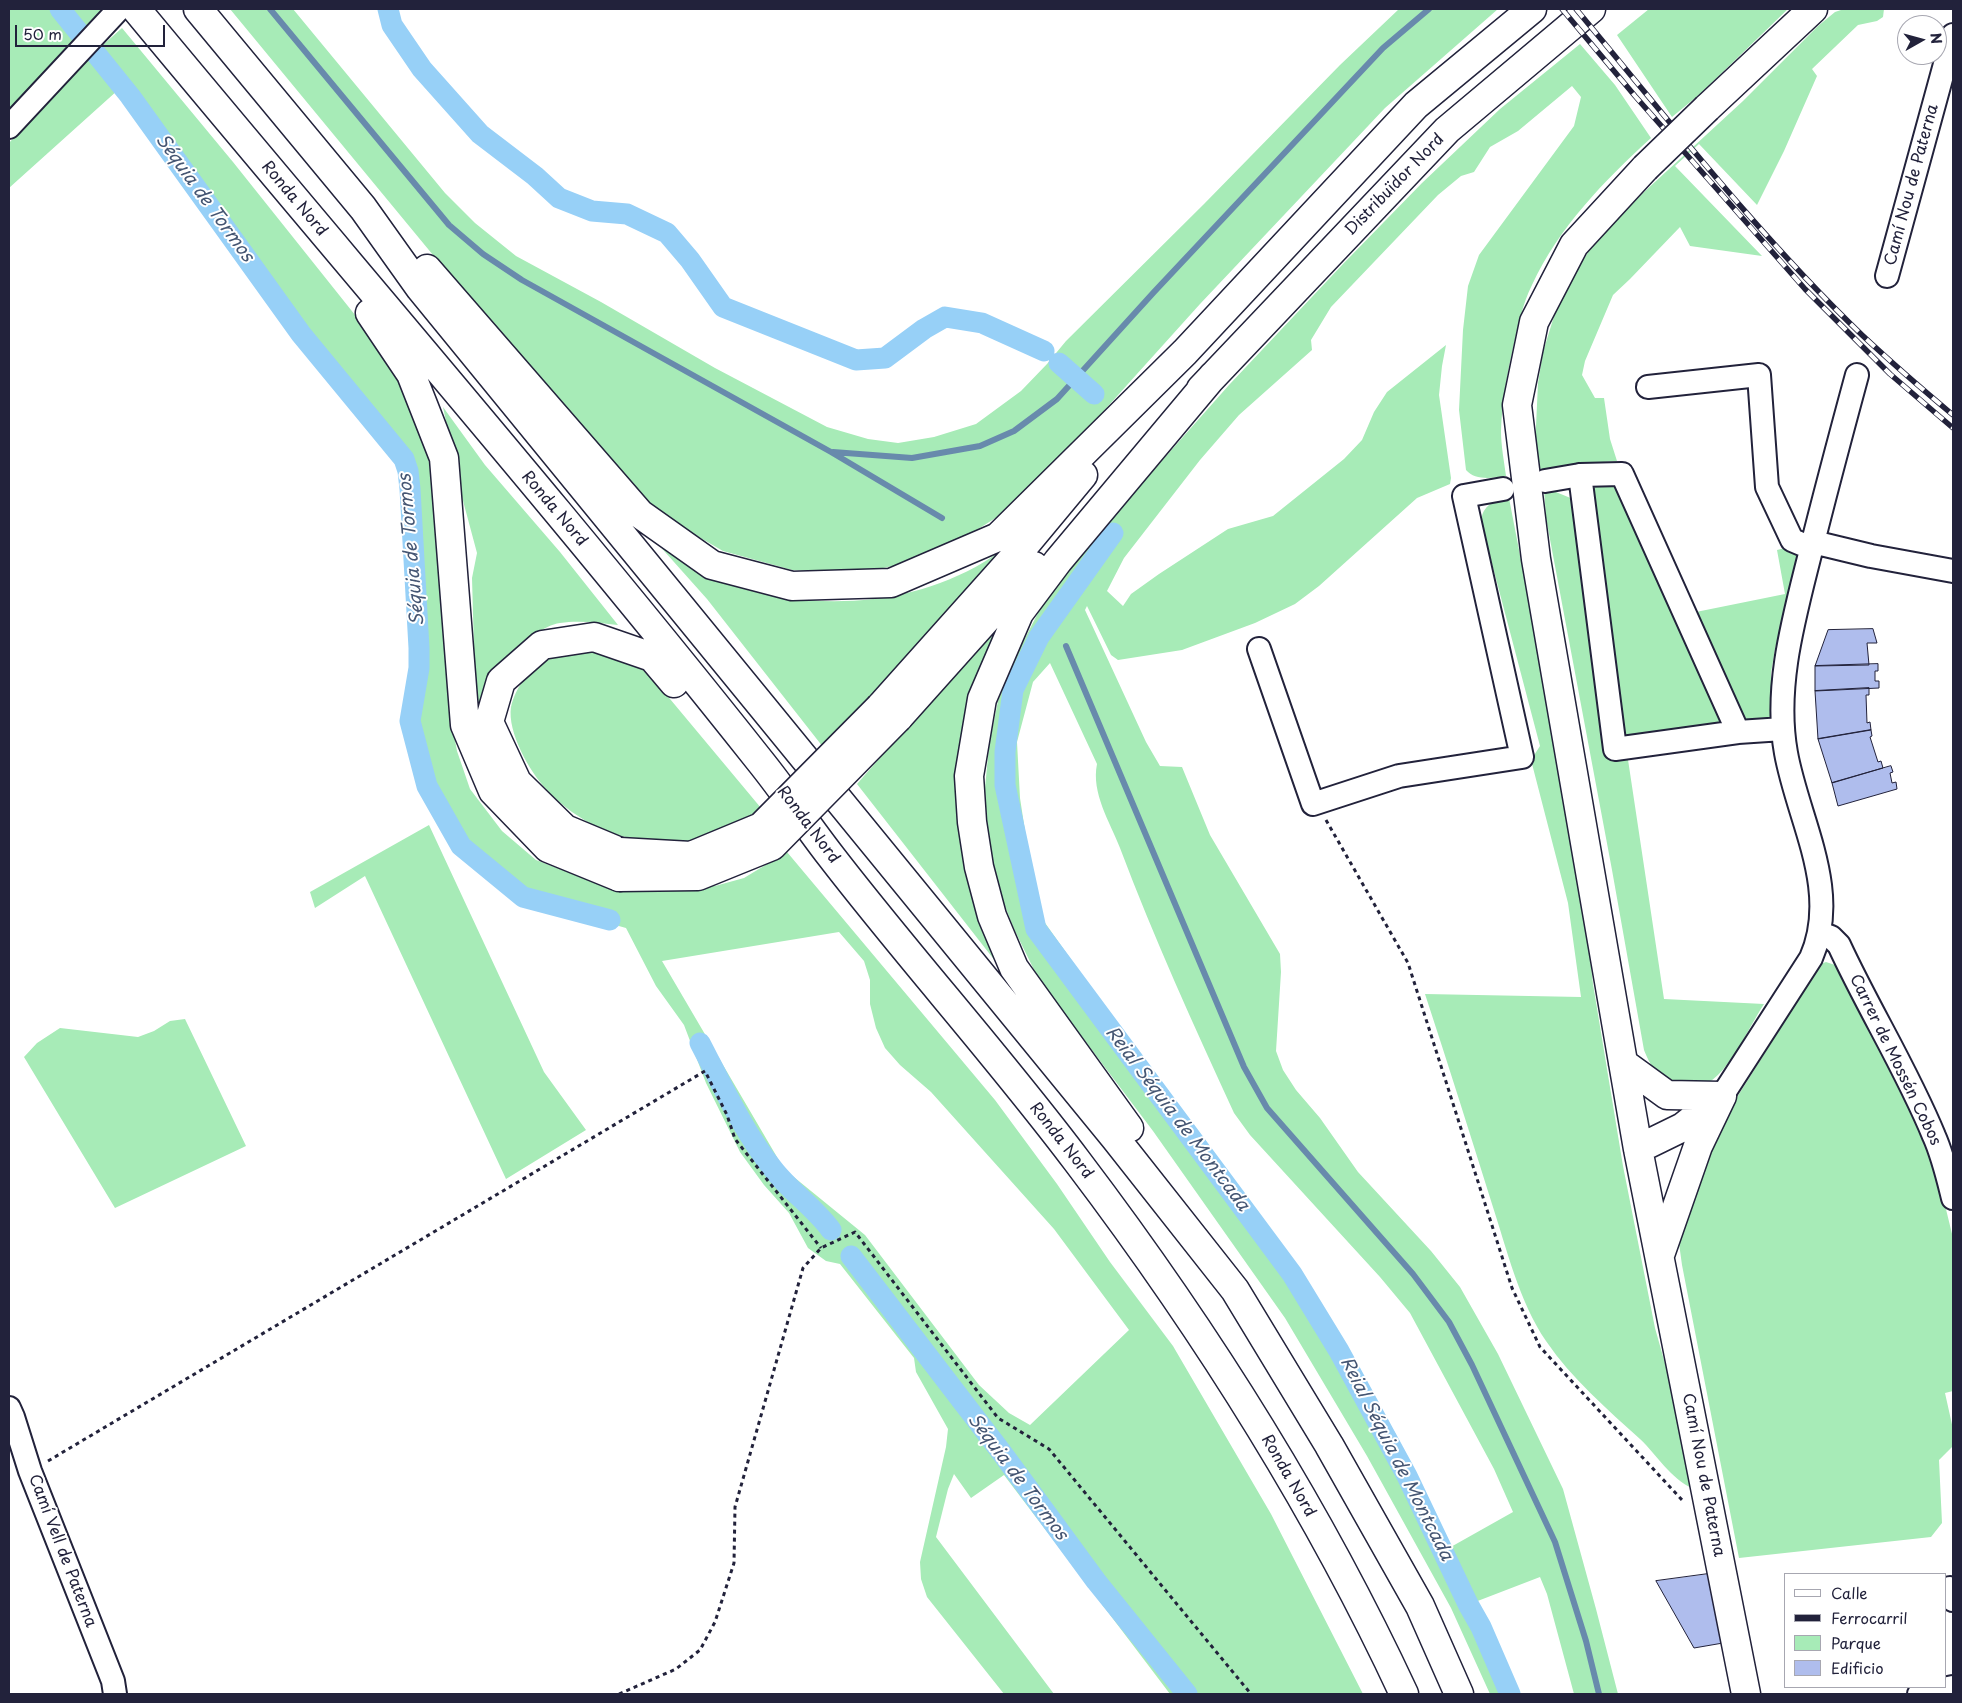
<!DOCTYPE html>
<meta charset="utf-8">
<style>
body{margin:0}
#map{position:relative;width:1962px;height:1703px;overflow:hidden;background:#fff;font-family:"Playpen Sans",sans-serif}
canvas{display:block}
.frame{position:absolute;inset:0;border:10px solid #22223b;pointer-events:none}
.legend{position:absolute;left:1784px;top:1573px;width:162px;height:115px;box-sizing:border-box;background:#fff;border:1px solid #a7a7b1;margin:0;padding:6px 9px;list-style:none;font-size:15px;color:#22223b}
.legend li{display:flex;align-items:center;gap:10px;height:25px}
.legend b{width:25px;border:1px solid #a7a7b1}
.north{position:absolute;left:1897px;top:15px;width:50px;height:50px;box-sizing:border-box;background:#fff;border:1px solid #a7a7b1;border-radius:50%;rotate:83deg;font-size:14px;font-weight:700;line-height:20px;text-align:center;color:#22223b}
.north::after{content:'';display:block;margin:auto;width:18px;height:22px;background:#22223b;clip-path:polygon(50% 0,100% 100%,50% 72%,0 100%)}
.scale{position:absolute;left:15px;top:25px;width:150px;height:22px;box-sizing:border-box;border:2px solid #22223b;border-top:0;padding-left:6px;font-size:15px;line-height:18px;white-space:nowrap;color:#22223b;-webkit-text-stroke:4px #fff;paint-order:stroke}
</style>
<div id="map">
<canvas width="1962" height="1703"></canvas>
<div class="frame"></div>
<ul class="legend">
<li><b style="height:6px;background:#fff"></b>Calle</li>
<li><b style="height:6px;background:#22223b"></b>Ferrocarril</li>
<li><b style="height:14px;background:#a7ebb7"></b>Parque</li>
<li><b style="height:14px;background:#afbded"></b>Edificio</li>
</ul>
<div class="north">N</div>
<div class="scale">50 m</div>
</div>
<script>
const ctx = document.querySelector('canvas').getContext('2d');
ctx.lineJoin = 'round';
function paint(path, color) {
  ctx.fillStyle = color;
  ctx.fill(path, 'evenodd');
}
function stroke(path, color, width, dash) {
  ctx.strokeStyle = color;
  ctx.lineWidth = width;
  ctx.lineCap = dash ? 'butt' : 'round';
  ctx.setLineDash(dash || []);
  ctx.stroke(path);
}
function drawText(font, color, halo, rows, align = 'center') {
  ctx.font = font + ' "Playpen Sans",sans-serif';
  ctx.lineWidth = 4;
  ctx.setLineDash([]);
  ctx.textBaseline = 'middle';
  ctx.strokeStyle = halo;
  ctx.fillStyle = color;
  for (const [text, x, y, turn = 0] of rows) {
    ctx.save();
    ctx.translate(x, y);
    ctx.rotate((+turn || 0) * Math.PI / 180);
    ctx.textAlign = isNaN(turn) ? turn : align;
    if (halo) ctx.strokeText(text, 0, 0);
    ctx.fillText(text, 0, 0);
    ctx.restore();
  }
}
paint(new Path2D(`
 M9,9H104L9,113Z
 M230,9H293L445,193L475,223L516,256L601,302L715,368L827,427L868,439L898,443L934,437L976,424L1021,391L1047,364L1066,341L1204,204L1340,65L1399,9H1498L1385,108L1200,304L1046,475L1005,512L956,543L917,561L859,573L792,570L723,551L666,518L630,489L513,352Z
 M1649,9H1788L1700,94L1672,117L1617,35Z
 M1844,9H1884L1883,17L1877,21L1858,25L1812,69L1817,76L1784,151L1757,205L1699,144L1675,166L1762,256L1690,246L1680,227L1630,279L1613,295L1585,361L1582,375L1595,398H1604L1610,439L1617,461L1591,463L1542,471L1546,488L1573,499L1627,753L1664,999L1764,1004C1749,1026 1726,1082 1698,1087C1694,1087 1688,1086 1683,1086C1661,1086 1651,1067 1644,1050L1612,870L1546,518L1544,488L1535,448L1538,383L1543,352L1555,313L1573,276L1594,243L1643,193L1743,101L1818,26L1835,12Z
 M122,28L233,162L375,340L402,384L427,451L438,517L449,708L457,751L470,789L502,831L536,860L586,879L620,886L668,887L715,886L744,878L787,852L995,1100L1057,1184L1110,1262L1173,1346L1271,1514L1363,1694H1170L1004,1475L971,1498L954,1474L948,1489L936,1537L1054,1694H1004L927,1597L921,1579L920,1562L946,1447L948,1429L916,1372L914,1358L840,1264L826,1261L808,1248L789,1213L764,1185L740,1152L706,1083L684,1025L656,986L626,928L522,899L459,848L429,795L411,757L403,721L411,669L401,472L396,458L274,307L118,90L9,188V143L76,69ZM839,932L864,961L870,980V1004L876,1028L885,1048L900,1065L931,1092L1054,1229L1129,1330L1030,1425L1009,1413L979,1385L865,1235L784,1169L662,961Z
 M1580,44L1615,85L1651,138C1604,181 1559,227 1532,285C1522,305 1518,327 1513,348C1507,375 1502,402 1501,431C1501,445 1504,461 1506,476C1493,478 1475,481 1466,470L1459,410L1463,330L1468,286L1479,255L1574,126L1581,97L1572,86L1518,131L1490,147L1474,172L1461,176L1438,195L1331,307L1311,340L1312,350L1239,415L1200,460L1124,558L1107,591L1123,606L1131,594L1159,574L1228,529L1273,516L1344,459L1362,440L1374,412L1387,392L1446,345L1442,366L1439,395L1451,478L1450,484L1417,498L1319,586L1295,604L1255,623L1182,650L1118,660L1111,655L1087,606L1085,610L1146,742L1160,766L1182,767L1210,835L1280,954L1281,972L1276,1051L1283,1070L1296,1090L1320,1118L1358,1172L1431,1251L1460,1287L1498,1354L1563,1489L1596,1609L1618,1694H1574L1547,1594L1540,1577L1475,1602L1486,1619L1515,1694H1490L1451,1608L1367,1456L1285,1318L1153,1131L1039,980L1014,929L997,886L987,840L985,788L989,746L998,701L1020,648L1040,609L1060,581L1089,543L1229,385L1343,264L1422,183L1500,109ZM1050,663L1097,764C1091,793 1110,822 1120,848C1154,938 1194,1026 1234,1113L1250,1135L1380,1277L1410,1313L1494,1469L1513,1512L1449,1548L1395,1433L1321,1305L1196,1136L1043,920L1029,857L1020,798L1017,742L1033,682Z
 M443,407L485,465L560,552L618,625C600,623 579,620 560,623C552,624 543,629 536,634C502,652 492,679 480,713L475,684L472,578L477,553L462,497Z
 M1616,482L1727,726L1630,736L1625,735L1619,729L1592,485Z
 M1508,493L1579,860L1593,984L1623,1166L1655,1328L1671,1385L1692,1488C1671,1479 1657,1455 1640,1439C1607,1409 1572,1379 1546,1341C1519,1301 1507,1250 1492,1204C1470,1134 1448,1064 1425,994L1581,997L1568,903L1531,760L1540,746L1485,537C1484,531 1481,523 1482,517C1483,506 1499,497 1508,493Z
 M1023,532L823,747L707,599L657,543C682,561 707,578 737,587C817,611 911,606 984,562C998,554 1010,542 1023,532Z
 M1793,546L1797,550V559L1775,649L1771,673V717L1762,721L1740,719L1691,613L1785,594L1777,550Z
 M1011,608L990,644L975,682L960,742L957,793L1017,989L857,784Z
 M578,651L598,653L645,669L761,808C745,819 717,839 698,842C673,846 624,840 601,829C582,820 560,805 546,789C530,772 507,732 511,707C513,697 519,685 526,677C532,670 540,661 548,656C556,652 569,652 578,651Z
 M429,825L544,1072L586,1130L506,1179L365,876L315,908L310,892Z
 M1826,962L1838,966L1909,1102L1935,1164L1953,1238V1391L1945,1393L1953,1429V1446L1939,1460L1942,1523L1931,1537L1739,1558L1682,1265L1677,1229L1727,1113L1821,964Z
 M185,1019L246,1146L115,1208L24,1057L37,1043L60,1028L138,1037L154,1031L170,1021Z`), '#a7ebb7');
stroke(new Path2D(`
 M270,9L449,225L483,254L522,280L831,452L942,518
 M833,452L912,458L980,446L1014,431L1057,399L1154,292L1383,48L1429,9
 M1066,646L1244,1067L1267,1108L1413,1274L1449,1322L1472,1365L1555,1542L1586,1641L1599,1694`), '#688aac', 6);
stroke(new Path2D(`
 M60,9L130,96L301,334L404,459L408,471L410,489L419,648V668L410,721L427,786L461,846L523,897L610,920
 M388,9L392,25L422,69L480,134L535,176L559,198L592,211L627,214L667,233L690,260L723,307L856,360L885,358L924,329L945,317L982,323L1044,351
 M1059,363L1094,394
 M1113,533L1039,637L1013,690L1005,752V785L1036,929L1292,1274L1339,1351L1407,1476L1468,1604L1481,1627L1510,1694
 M700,1043C722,1085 743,1131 773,1169C790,1191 815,1208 831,1230
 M851,1256L1002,1453L1096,1581L1187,1694`), '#97d0f7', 21);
const building = new Path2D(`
 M1873,629L1877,643H1867L1869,665L1815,666L1828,630Z
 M1878,664V671H1875V681H1879V688L1815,691V666Z
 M1869,688V695H1866L1867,723L1870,722L1871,730L1818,739L1815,691Z
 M1871,730L1872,736L1870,737L1878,762L1881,761L1883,768L1832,783L1818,739Z
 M1891,766L1893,772L1890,773L1892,783L1896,782L1897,789L1838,806L1832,783Z
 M1708,1574L1723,1643L1694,1648L1656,1581Z`);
paint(building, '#afbded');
stroke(building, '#22223b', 1);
const street = new Path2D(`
 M9,127L119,9
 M1887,276L1953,35
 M1648,387L1759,375L1767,487L1792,540L1811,548
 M1580,475L1615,749L1738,732L1783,729
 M1545,481L1580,475L1622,474L1738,732
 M1813,542L1871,556L1953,571
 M1259,649L1313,804L1399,776L1522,757L1464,496L1503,489
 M1820,933L1831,937L1839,945C1869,1010 1907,1070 1934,1136C1943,1156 1948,1178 1953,1198
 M1722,1096L1811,958C1841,890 1798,820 1786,753C1774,687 1794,618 1810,554C1825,494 1841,434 1857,375
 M9,1408L13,1417L30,1471L113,1681L115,1694
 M1950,1588L1953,1600
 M1919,1694L1953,1687`);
const secondary = new Path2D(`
 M1707,108L1813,9
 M1645,168L1574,245L1534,322L1517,405L1536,559L1638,1149L1746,1694
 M1623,1063L1667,1095L1722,1096
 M1638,1149L1683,1127L1717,1100
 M1660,1255L1698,1146L1722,1096`);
const highway = new Path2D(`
 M136,9C344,260 558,506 760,761C785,792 806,824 830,855C910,959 998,1056 1077,1161C1203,1327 1316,1505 1404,1694
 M198,9L363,208L420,288L1115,1138L1235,1290L1329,1445L1420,1606L1459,1694
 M427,269L640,514L712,565L792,586L891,583L998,537L1185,352L1416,105L1532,9
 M370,313L411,374L444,458L465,725L493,791L548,848L619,877
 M1201,389L1447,130L1591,9
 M880,707L1024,546L1083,475
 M898,718L1034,566
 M620,852L565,829L517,782L489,722L501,681L542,645L594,637L652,657L674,683
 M1129,1128L1014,968L992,916L979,867L972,822L969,776L982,699L1019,613L1058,561L1213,376`);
stroke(street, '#22223b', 26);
stroke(secondary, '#22223b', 31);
stroke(highway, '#22223b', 31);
stroke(new Path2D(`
 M1326,820L1408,963L1512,1288L1540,1347L1683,1501
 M48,1461L705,1071L727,1115L735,1139L821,1248
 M619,1694L676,1669L700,1650L715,1622L734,1563L735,1507L803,1268L821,1248L855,1232L998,1418L1049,1449L1251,1694`), '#22223b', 3, [4, 4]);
stroke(street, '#fff', 22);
stroke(secondary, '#fff', 28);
stroke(highway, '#fff', 28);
const rail = new Path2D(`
 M1562,9L1635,96L1805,289L1890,374L1953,428
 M1576,9C1667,118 1759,236 1862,335C1892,363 1922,389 1953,415`);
stroke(rail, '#22223b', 5.5);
stroke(rail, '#fff', 4, [11]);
const secondaryBridge = new Path2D(`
 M1645,168L1707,108`);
const highwayBridge = new Path2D(`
 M620,852L691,856L761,827L880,707
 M619,877L698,876L772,846L898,718`);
stroke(secondaryBridge, '#22223b', 31, []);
stroke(highwayBridge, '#22223b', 31, []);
stroke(secondaryBridge, '#fff', 28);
stroke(highwayBridge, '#fff', 28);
drawText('16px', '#22223b', '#fff', [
 ["Distribuïdor Nord",1395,185,-46],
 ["Camí Nou de Paterna",1912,185,-75],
 ["Ronda Nord",294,199,50],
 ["Ronda Nord",554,509,50],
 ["Ronda Nord",808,825,53],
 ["Carrer de Mossén Cobos",1895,1060,64],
 ["Ronda Nord",1061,1141,52],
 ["Camí Nou de Paterna",1703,1475,79],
 ["Ronda Nord",1288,1476,60],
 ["Camí Vell de Paterna",62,1551,69]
]);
drawText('italic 18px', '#455673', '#fff', [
 ["Séquia de Tormos",204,198,54],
 ["Séquia de Tormos",412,550,-95],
 ["Reial Séquia de Montcada",1177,1119,53],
 ["Reial Séquia de Montcada",1396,1459,63],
 ["Séquia de Tormos",1017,1477,53]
]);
</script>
